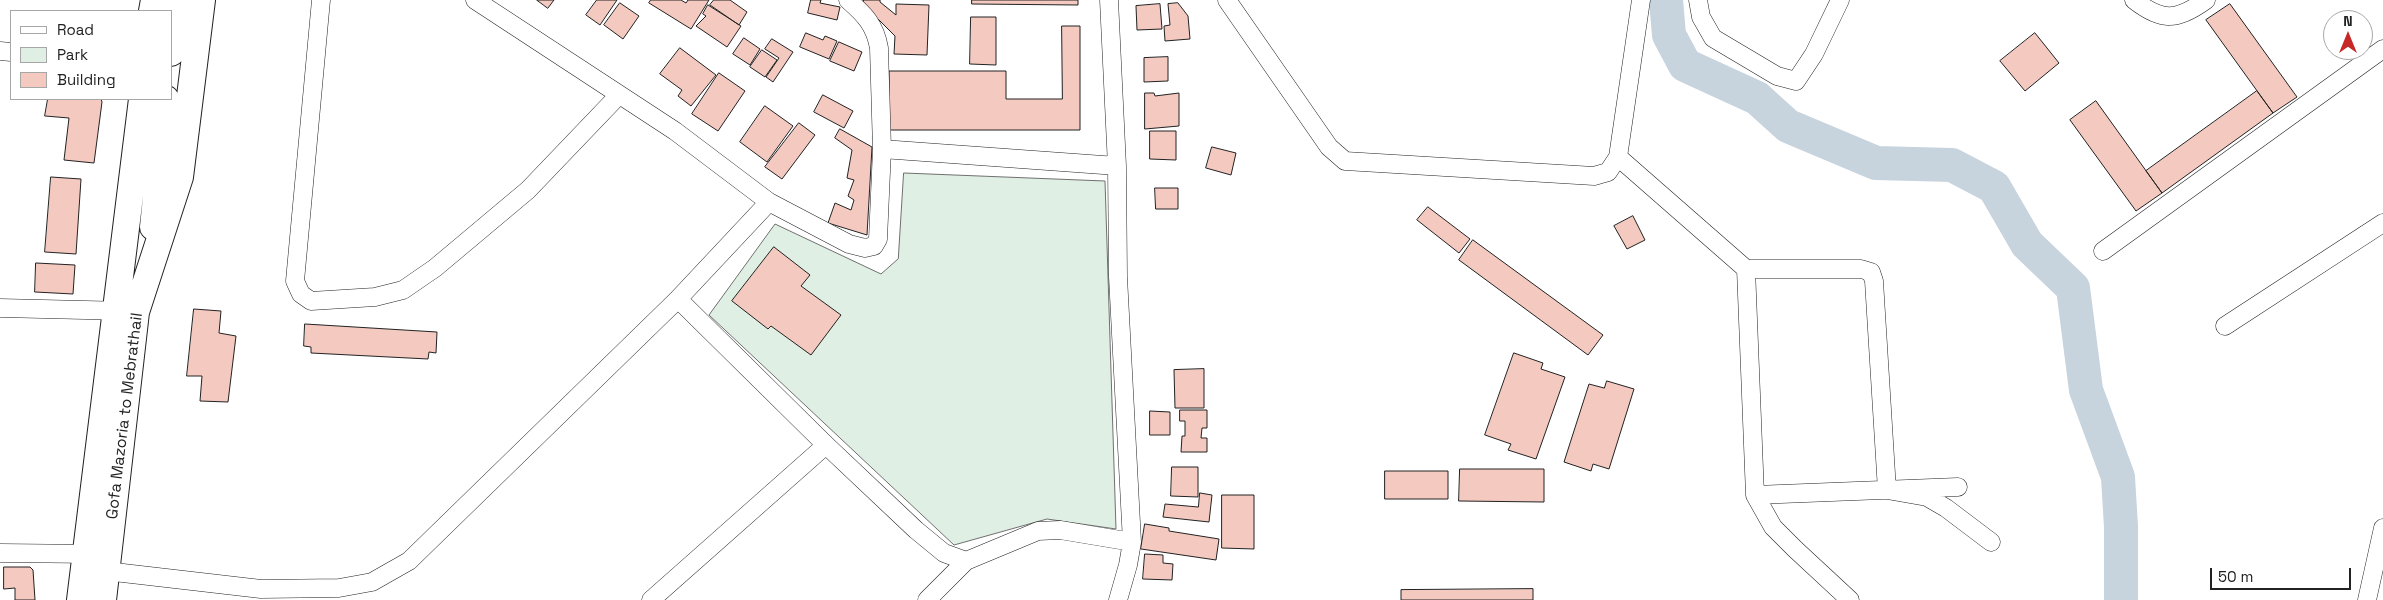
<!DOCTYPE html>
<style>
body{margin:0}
#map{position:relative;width:2383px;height:600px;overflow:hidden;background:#fff;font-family:"Space Grotesk",sans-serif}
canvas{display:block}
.legend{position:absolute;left:10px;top:10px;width:162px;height:90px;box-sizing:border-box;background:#fff;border:1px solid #a7a7a7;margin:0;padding:6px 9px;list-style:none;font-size:15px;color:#222}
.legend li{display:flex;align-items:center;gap:10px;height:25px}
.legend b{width:25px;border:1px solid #a7a7a7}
.north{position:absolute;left:2323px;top:10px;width:50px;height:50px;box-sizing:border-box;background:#fff;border:1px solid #a7a7a7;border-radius:50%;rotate:0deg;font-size:14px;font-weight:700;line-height:20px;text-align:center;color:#222}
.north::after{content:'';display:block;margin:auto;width:18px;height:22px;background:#c62828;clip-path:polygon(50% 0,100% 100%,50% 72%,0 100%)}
.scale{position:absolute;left:2210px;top:568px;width:141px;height:22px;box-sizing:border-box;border:2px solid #222;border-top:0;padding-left:6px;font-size:15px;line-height:18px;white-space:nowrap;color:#222;-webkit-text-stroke:4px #fff;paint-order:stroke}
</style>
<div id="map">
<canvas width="2383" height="600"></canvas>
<ul class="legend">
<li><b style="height:6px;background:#fff"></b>Road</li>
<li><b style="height:14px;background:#e0efe3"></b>Park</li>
<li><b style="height:14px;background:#f3c9c0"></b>Building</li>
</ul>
<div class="north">N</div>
<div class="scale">50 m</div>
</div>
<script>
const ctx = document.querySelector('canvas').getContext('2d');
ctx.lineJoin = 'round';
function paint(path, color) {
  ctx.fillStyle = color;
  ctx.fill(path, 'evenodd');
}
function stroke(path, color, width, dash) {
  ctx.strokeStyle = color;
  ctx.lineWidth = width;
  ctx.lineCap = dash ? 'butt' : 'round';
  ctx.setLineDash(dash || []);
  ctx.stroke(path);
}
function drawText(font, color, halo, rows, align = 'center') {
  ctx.font = font + ' "Space Grotesk",sans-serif';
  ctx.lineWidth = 4;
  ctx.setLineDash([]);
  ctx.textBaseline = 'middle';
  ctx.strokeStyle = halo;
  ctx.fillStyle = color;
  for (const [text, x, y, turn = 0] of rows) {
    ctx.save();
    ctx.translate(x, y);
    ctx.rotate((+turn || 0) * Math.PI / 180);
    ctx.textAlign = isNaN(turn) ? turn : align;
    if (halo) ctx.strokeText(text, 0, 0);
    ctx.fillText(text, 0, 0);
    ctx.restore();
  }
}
const green = new Path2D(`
 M904,173L1105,181L1116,529L1047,519L954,545L709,315L775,224L881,274L898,259Z`);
paint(green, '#e0efe3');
stroke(green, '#6f6f6f', 1);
stroke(new Path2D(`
 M1666,0L1669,35L1685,65L1757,98L1788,126L1876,163L1952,165L1994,187L2027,244L2073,288L2086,390L2118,477L2121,527V600`), '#c7d3dd', 34);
const building = new Path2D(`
 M537,0H554L548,8Z
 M597,0H617L600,25L586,15Z
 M651,0H681L686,3L688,0H709L691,29L649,3Z
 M714,0H730L747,12L739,25L710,5Z
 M811,0H821L820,3L840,7L837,20L808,13Z
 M864,0H880V2L896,15V4L929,5L927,55L894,54L895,36L863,4Z
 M972,0H1078V5L972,4Z
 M620,3L639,16L623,39L604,25Z
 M1178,3L1188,16L1190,39L1165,41L1164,26L1170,25L1168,4Z
 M1160,4L1162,29L1137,30L1136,6Z
 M2230,4L2297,97L2273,113L2206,20Z
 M708,5L741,26L727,47L696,26L706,16L703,14Z
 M971,17H996V65L970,64Z
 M1062,26H1080V130H889V71H1006V99H1062Z
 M806,33L823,40L825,36L837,41L829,59L800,47Z
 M2035,33L2059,63L2025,91L2000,61Z
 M744,38L760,49L750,65L733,54Z
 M772,39L793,52L773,82L766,77L779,58L765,49Z
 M839,42L862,52L854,71L830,61Z
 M680,48L716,75L691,106L678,96L682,90L660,74Z
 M762,50L777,60L765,77L750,67Z
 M1168,57V81L1144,82V58Z
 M719,73L745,91L718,131L692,114Z
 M2257,91L2273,113L2162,193L2146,171Z
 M1145,93H1154L1155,96L1179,93V126L1145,129Z
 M823,95L853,111L844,128L814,112Z
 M48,99H101L102,102L94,163L64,160L69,118L45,116Z
 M2096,101L2162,193L2136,211L2070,120Z
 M765,106L793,126L767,162L740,142Z
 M799,123L815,135L782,179L765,167Z
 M840,129L872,147L867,235L828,223L835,203L851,210L854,200L848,196L854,180L847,178L852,150L835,138Z
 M1150,131H1176V160L1150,159Z
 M1212,147L1236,153L1231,175L1206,168Z
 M51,177L81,179L76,254L45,252Z
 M1155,188H1178V209H1156Z
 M1428,207L1470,239L1459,253L1417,220Z
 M1633,216L1645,240L1627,249L1614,226Z
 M1473,240L1603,335L1588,355L1459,260Z
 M774,247L810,275L801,286L841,315L811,355L771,326L768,329L732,301Z
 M36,263L75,265L73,294L35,292Z
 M194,309L221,311L219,333L236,336L228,402L200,401L202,376H187Z
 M305,324L437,332L436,353L429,352L428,359L311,353V347L304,346Z
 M1514,353L1543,363L1541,369L1565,377L1536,459L1508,450L1511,444L1485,435Z
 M1204,369V408H1175L1174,370Z
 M1607,381L1634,389L1609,469L1593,464L1591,471L1564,462L1589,384L1604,388Z
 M1180,410H1207V428H1202L1201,438H1207V452H1181L1182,436H1185V421H1180Z
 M1150,411L1170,412V435H1150Z
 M1172,467H1198V497L1171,496Z
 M1460,469H1544V502L1459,501Z
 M1385,471H1448V499H1385Z
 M1200,493L1212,495L1209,522L1163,517L1165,504L1198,507Z
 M1222,495H1254V549L1222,548Z
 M1145,524L1169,528V531L1219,539L1216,560L1141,549Z
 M1145,554L1163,555V563L1173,564L1172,580L1143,579Z
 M4,567H30L33,570L35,600H15V588L4,589Z
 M1533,589V600H1401V590Z`);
paint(building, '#f3c9c0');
stroke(building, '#222', 1);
const street = new Path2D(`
 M321,0L295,281L301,294L311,301L375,297L403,290L435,268L528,190L618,96
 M475,0L675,131L769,202L849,244L865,248L874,246L878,239L882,149
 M848,0C865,15 875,25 879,48L882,149L1117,166
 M1109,0L1117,166L1118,277L1132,542L1128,565L1118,600
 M1227,0L1329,147L1345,161L1594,176L1608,172L1618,157L1641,0
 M1698,0L1701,17L1713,38L1777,76L1796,81L1814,54L1840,0
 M2134,0C2162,22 2177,21 2206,0
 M0,51L11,52
 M1618,157L1746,269L1755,495L1773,527L1795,549L1850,600
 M2103,251L2383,49
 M1746,269H1861L1871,272L1874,281L1887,490L1927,497L1946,508L1991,542
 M678,299L826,445L916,530L944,553L966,561L1038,531L1060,530L1132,542
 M0,308L127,311
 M2225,326L2383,223
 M1755,495L1958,487
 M0,553L97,554
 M97,570L261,589L339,588L372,582L409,561L678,299L769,202
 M651,600L826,445
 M927,600L966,561
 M2367,600L2383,528`);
const primary = new Path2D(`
 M152,11L154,0
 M171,53L178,0
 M153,227L166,99
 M80,600L142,99
 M103,600L136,312L180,177L202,0`);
stroke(street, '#222', 19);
stroke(primary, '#222', 28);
stroke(street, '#fff', 18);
stroke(primary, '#fff', 26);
drawText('16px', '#222', '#fff', [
 ["Gofa Mazoria to Mebrathail",125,416,-83]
]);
</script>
